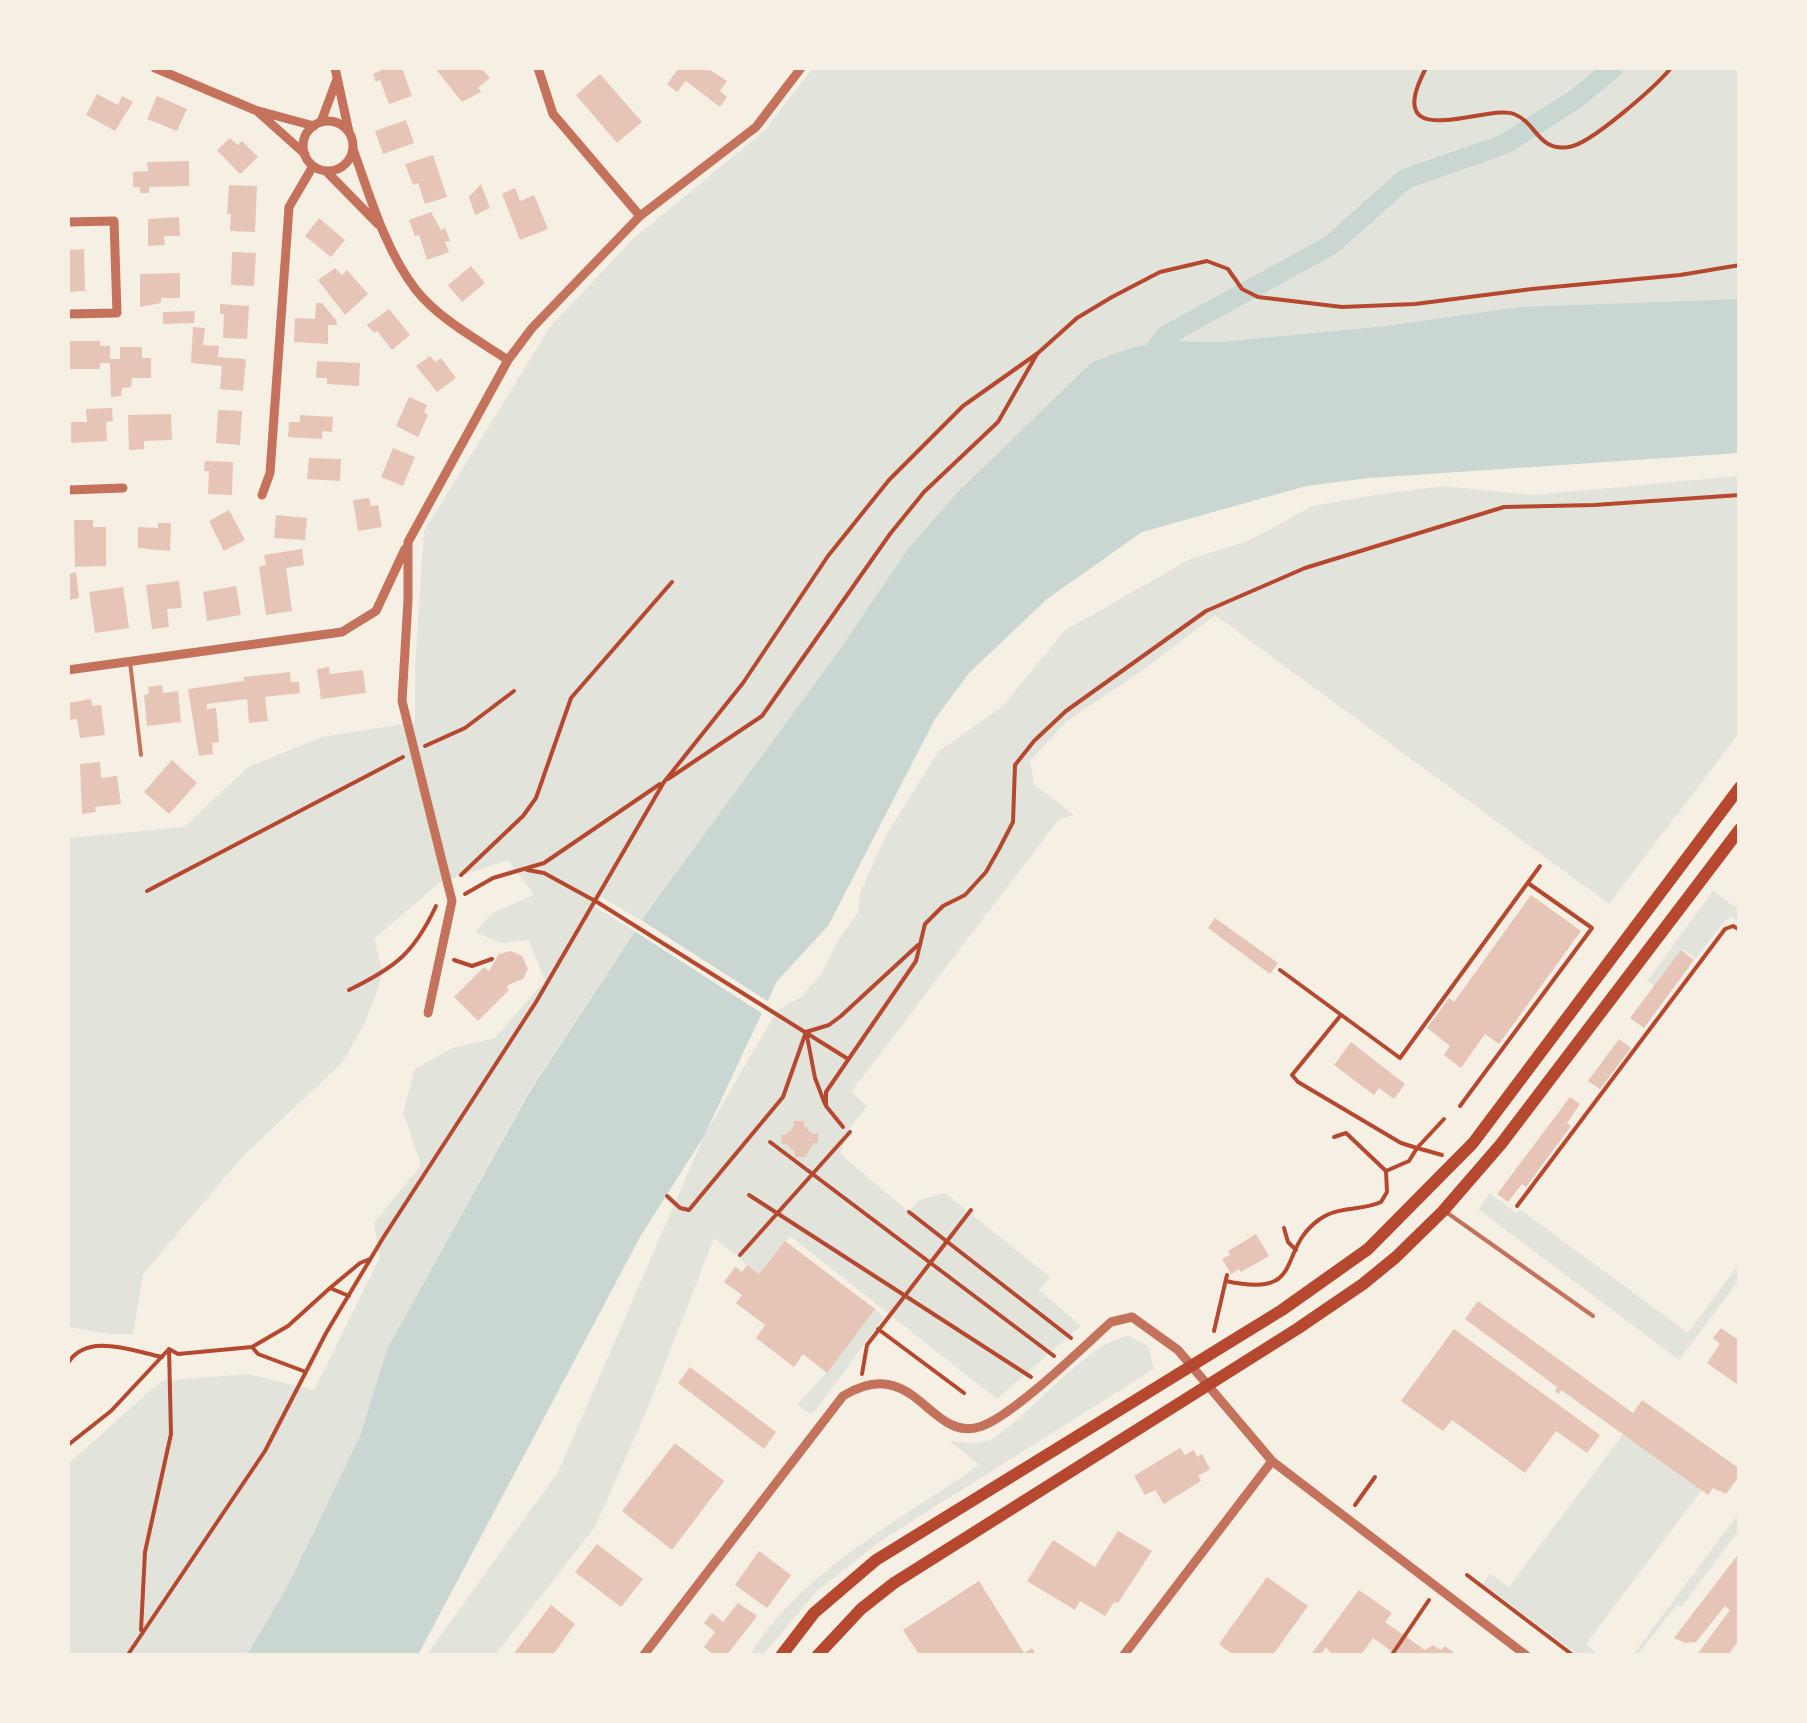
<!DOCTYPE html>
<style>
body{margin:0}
#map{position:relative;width:1807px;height:1723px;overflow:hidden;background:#f6efe4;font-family:Figtree,sans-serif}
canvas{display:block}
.frame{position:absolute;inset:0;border:70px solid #f6efe4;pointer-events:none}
</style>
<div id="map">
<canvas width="1807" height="1723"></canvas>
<div class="frame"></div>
</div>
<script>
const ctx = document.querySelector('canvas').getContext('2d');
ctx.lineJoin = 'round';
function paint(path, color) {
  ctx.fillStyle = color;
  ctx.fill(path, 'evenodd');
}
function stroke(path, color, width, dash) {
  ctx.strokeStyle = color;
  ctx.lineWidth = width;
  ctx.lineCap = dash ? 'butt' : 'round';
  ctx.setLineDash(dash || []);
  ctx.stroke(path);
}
paint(new Path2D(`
 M813,68H1739V299L1519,307L1385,326L1220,342L1178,341L1092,363L907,550L838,652L642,921L600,896L595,907L635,931L529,1091L387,1349L360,1436L288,1585L246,1655H68V1464L161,1381L248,1374L314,1390L380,1257L374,1223L421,1165L403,1113L415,1069L452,1048L495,1038L545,981L529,940L501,943L475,932L492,913L534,895L508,860L439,883L374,939L383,973L366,1021L342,1063L244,1155L143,1274L133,1334H110L68,1327V838L184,827L248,767L322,737L415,722V666L424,531L550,327L633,239L764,131Z
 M1739,476V733L1609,904L1215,615L1142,671L1067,721L1030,761L1034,784L1074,815L1059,819L851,1092L867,1106L852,1125L840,1154L909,1212L919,1200L945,1193L1050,1277L1039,1290L1081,1326L997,1399L790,1236L759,1274L714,1238L649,1405L595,1527L495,1655L426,1656L558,1472L704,1136L772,1019L779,1009L801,997L822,973L836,944L858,912L860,893L886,835L938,752L1004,705L1064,631L1190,559L1248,541L1313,506L1368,496L1443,486L1533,495Z
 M1713,891L1739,910V923L1732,917L1726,920L1696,958L1682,949L1654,986L1647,981Z
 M1490,1193L1516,1213L1521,1210L1688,1333L1739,1264V1280L1679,1360L1478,1209Z
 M875,1309L884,1317L816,1410L811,1414L797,1405L827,1372Z
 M1129,1336L1148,1346L1154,1369L882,1540L817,1591L763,1655H750C799,1573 902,1519 979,1465L950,1441L976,1443L991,1440C1030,1416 1089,1340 1129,1336Z
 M1623,1434L1702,1490L1586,1644L1599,1655H1579L1483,1584L1490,1574L1509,1587Z
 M1739,1513V1530L1681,1607L1677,1605L1637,1655L1635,1652Z`), '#e2e4dc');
paint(new Path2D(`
 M1739,299V453L1369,478L1306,486L1142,532L1047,599L969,673L935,719L828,926L777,981L704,1136L640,1237L418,1655L246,1656L288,1585L360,1436L387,1349L530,1091L651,907L838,652L907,550L957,493L1092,362L1134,347L1178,341L1220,342L1385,326L1519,307Z`), '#c9d6d2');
paint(new Path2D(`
 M638,918L772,1004L766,1016L631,929Z`), '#f6efe4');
stroke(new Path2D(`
 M1144,366L1165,336L1331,245L1405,179L1505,144L1577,98L1613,68`), '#c9d6d2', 20);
paint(new Path2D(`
 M379,68H402L412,96L389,104L380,80L376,82L373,74L380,71Z
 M435,68H481L490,78L478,88L481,92L462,102Z
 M679,68H707L727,81L720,91L727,97L720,107L686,81L677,92L667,84Z
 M600,74L642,122L617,143L576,95Z
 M97,94L118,105L122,96L133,102L115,131L86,115Z
 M157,96L187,109L177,131L147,119Z
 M406,120L414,143L383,154L375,131Z
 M230,138L238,145L242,141L258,157L240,174L217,150Z
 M433,155L447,197L425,204L418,183L413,185L405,164Z
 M189,161V186L149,187V193H140V187H133V172L148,171L147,162Z
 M481,184L490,208L475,215L469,197Z
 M229,185L257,186L255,232L230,231L231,214H227Z
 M515,188L520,201L534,195L548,229L520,240L502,194Z
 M431,212L441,230L445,228L450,241L445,242L449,252L427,260L419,235L415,236L409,220Z
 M179,217L180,236H164L165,245L148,246V219Z
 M319,218L345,240L331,257L305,236Z
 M84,249L85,291L68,292V250Z
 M232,252L256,253L254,286L231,285Z
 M471,266L485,283L462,302L448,285Z
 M335,268L342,275L347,270L368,294L345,315L318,280Z
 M180,273V298H161V303L140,307V274Z
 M316,303H322L336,320L337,325H328V344L294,342L295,318L315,319Z
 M220,304L249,306L247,339L223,338L224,314H220Z
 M389,309L410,335L392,350L377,331L374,333L367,325Z
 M195,311L194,323L163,324V312Z
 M193,327L205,328L203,345L219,346L218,357L246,359L243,391L220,389L222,366L191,363Z
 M68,341H100V346H110V359H120V347H142V358H151V378H132L131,387L122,388L121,396L111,397L110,363H100V369H68Z
 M430,356L435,362L441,358L456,378L437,392L416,366Z
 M317,361L360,363L359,386L327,384V378H316Z
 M409,397L427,405L424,412L428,415L418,437L396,426Z
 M112,408L113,421L106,422L107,441L71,443V422H87L86,409Z
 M218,410L242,411L240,445L216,443Z
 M171,414L172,440L144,441V449L129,450L128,415Z
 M300,415L333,417L332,432L322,431V439L288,437L289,422H300Z
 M393,448L415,457L403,486L381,477Z
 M309,458L341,459L340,481L307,479Z
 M205,461L233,462L232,495L208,494L209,471H204Z
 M369,498L371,506L378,505L382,527L358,531L353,500Z
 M229,510L245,540L224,551L209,521Z
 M276,515L307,518L305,540L274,538Z
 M74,520H93V527H106V566L75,567Z
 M158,523H171L170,551L138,548V527L158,528Z
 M302,549L304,565L286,568L292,611L266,615L259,567L266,565L264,555Z
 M76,572L79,598L68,600V574Z
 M179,581L182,608L167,609L169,627L152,629L146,585Z
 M236,586L241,615L207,621L203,592Z
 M123,587L129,628L95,633L89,592Z
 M329,667L330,674L363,670L366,693L321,699L317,669Z
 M290,672L291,682H299L300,693L265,697L268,721L249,723L247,699L207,704V709L216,708L219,742L212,743L213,754L199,756L188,689L244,681V677Z
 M162,685L163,693L178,691L181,722L147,726L144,695L149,694L148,687Z
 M91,699L92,706L101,705L105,735L80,738L77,719L68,720V703Z
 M172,760L197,783L169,814L144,792Z
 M100,762L101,778L117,776L121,804L95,807L96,812L82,814L80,764Z
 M1531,895L1581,931L1499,1044L1485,1034L1461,1068L1444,1055L1450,1046L1427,1028L1449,998L1454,1002Z
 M1215,918L1278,963L1270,974L1208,928Z
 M1681,950L1694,960L1644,1028L1630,1018Z
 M511,951L522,956L528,969L523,979L510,984L506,988L509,990L478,1021L454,997L484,967L489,971L499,954Z
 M1619,1039L1631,1048L1600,1089L1588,1081Z
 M1351,1042L1405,1084L1394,1099L1379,1088L1374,1095L1334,1065Z
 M1570,1097L1580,1104L1567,1123L1571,1126L1526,1187L1522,1184L1508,1202L1497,1194Z
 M793,1121H804V1126L813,1134L818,1133V1143H814L805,1157H795V1152L786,1144H782L781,1135H786L794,1126Z
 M1256,1234L1269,1256L1241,1272L1239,1269L1231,1274L1222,1259L1230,1255L1228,1251Z
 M785,1241L875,1309L827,1373L803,1354L794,1367L756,1338L765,1325L736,1303L742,1295L724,1282L735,1267L742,1272L747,1265L759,1274Z
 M1478,1301L1633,1413L1642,1400L1740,1469V1475L1726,1494L1713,1488L1708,1495L1561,1390L1559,1394L1555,1391L1557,1387L1465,1319Z
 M1721,1328L1740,1341V1356L1736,1361L1740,1364L1738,1385L1707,1363L1720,1344L1713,1338Z
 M1454,1329L1600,1435L1587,1453L1556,1431L1525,1473L1452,1420L1443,1431L1401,1401Z
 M690,1367L776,1432L764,1449L678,1383Z
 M675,1443L724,1481L672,1550L622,1511Z
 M1180,1448L1185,1455L1194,1450L1197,1457L1202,1454L1210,1469L1198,1476L1201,1481L1164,1504L1155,1490L1145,1495L1134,1476Z
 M1118,1531L1152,1551L1118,1603L1114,1602L1105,1616L1080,1601L1075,1610L1027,1581L1053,1540L1095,1567Z
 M597,1544L643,1579L621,1607L575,1572Z
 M759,1551L791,1575L767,1608L735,1585Z
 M1740,1552V1639L1727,1656H1696L1730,1610L1725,1606L1696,1642L1685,1643L1674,1638Z
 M1267,1577L1308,1606L1272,1656H1234L1219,1644Z
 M979,1581L1024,1653L1032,1648L1037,1656H920L903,1630Z
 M1359,1590L1392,1613L1385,1622L1425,1650L1433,1645L1441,1650L1445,1646L1458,1656H1398L1373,1638L1360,1656H1333L1326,1647L1320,1656H1310Z
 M738,1603L757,1616L726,1656H715L704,1647L715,1632L704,1623L712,1613L723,1622Z
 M551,1605L575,1624L552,1656H512Z`), '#e6c5b7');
stroke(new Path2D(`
 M1426,68C1379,157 1487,103 1514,114C1537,123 1538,152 1569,147C1591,144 1656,86 1671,68
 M425,746L465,728L514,691
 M668,779L762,716L890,534L924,492L998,422L1037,354
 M527,870L544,873L597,902L848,1059
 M461,875L523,816L536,798L571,698L672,582
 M147,891L403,757
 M465,894L493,878L544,863L660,784
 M454,960L472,966L492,959
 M1280,970L1400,1058L1540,866
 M349,990C396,967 414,953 436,906
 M1341,1015L1292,1075L1298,1082L1401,1143L1417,1148L1444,1119
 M806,1032L829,1025L841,1016L918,945
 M807,1036L815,1078L825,1104
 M1460,1106L1592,928L1528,883
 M843,1127L826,1106V1092L916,961L925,924L943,906L965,895L986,872L999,849L1013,822L1015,765L1034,741L1066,711L1206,611L1305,568L1504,507L1594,505L1740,495
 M770,1142L1054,1356
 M1386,1171L1409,1161L1417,1148L1442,1155
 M749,1195L1031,1377
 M667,1196L680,1208L689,1210L783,1097L806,1032
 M1517,1206L1725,929L1733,926L1740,930
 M909,1212L1071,1338
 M1284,1228L1288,1242L1296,1250
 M740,1255L850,1132
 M1226,1281C1308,1299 1275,1250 1320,1219C1338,1206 1361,1211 1381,1202L1387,1192L1386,1171L1346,1133L1334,1137
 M330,1288L360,1263L370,1259
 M878,1329L964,1393
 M1214,1331L1227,1275
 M252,1347L288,1326L330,1288L349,1296
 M169,1349L178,1354L252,1347L258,1354L306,1372
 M68,1363C87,1332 132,1351 162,1357
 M862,1374L867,1345L971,1210
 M68,1445L111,1411L169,1349
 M1355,1505L1375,1477
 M1467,1575L1574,1656
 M141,1630L145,1552L171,1434L169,1349
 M127,1656L265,1451L326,1333L383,1238L536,1002L664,782L743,683L828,556L889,480L963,406L1038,353L1077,318L1112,297L1160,272L1207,261L1228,269L1242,289L1258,297L1342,307L1415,304L1532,289L1680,275L1740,265
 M1391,1656L1429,1600`), '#b5482f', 4);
stroke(new Path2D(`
 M130,662L141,755
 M1446,1212L1593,1316`), '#c5725c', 4);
stroke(new Path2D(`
 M155,68L255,110L314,126
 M335,68L349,132
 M538,68L553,114L640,216
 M257,111L305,154
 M303 146a25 25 0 1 1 50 0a25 25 0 1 1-50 0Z
 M321,122L337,79
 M353,149C370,196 385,250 416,290C439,319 478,340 508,360
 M326,171L378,224
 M68,222L114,221L117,313L68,314
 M68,490L123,488
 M262,495L270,473L289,207L313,166
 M68,670L342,632L376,611L405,549
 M428,1013L452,901L402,701L408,600V542L508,360L532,328L640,216L756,127L801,68
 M643,1656L843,1396C915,1352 929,1442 979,1427C1011,1418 1083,1347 1111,1322L1132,1317L1178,1350L1272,1461L1527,1656
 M1123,1656L1272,1461`), '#c5725c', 9);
stroke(new Path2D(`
 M781,1656L814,1613L876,1560L1282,1310L1368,1249L1473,1143L1740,787
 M817,1656L861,1609L894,1583L1297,1329L1363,1284L1396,1257L1443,1211L1501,1144L1740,829`), '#b5482f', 12);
</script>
